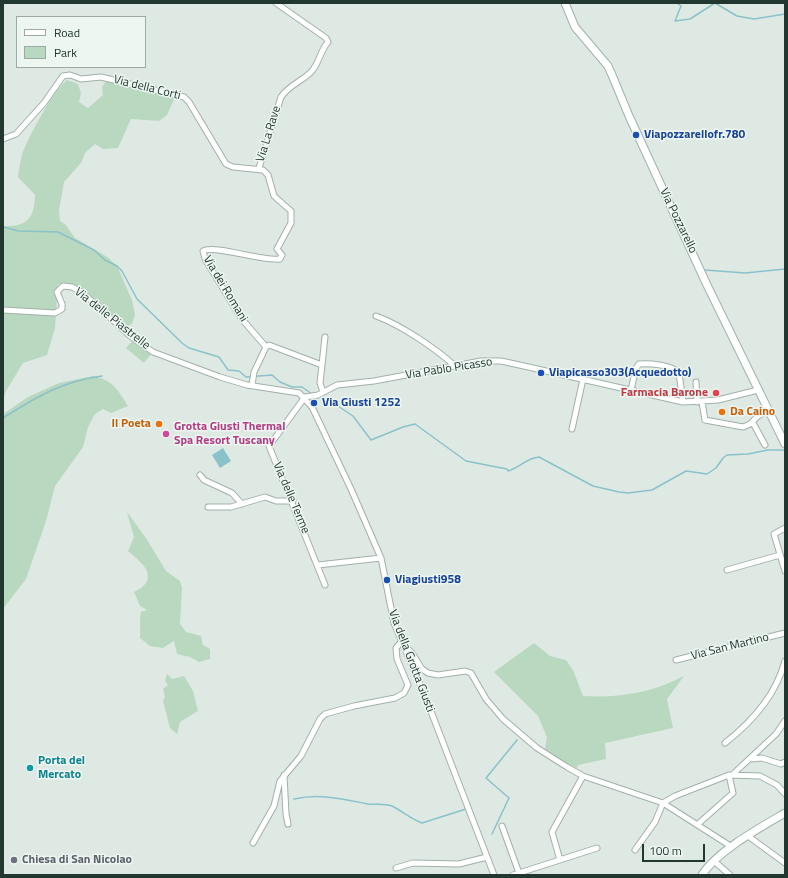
<!DOCTYPE html>
<style>
body{margin:0}
#map{position:relative;width:788px;height:878px;overflow:hidden;background:#dfe9e4;font-family:"Titillium Web",sans-serif}
canvas{display:block}
.frame{position:absolute;inset:0;border:4px solid #213730;pointer-events:none}
.legend{position:absolute;left:16px;top:16px;width:130px;height:52px;box-sizing:border-box;background:#eef6f2;border:1px solid #9caaa4;margin:0;padding:5px 7px;list-style:none;font-size:12px;color:#213730}
.legend li{display:flex;align-items:center;gap:8px;height:20px}
.legend b{width:20px;border:1px solid #9caaa4}
.scale{position:absolute;left:642px;top:844px;width:63px;height:18px;box-sizing:border-box;border:2px solid #213730;border-top:0;padding-left:5px;font-size:12px;line-height:14px;white-space:nowrap;color:#213730;-webkit-text-stroke:3px #eef6f2;paint-order:stroke}
</style>
<div id="map">
<canvas width="788" height="878"></canvas>
<div class="frame"></div>
<ul class="legend">
<li><b style="height:5px;background:#fff"></b>Road</li>
<li><b style="height:11px;background:#b9d8c0"></b>Park</li>
</ul>
<div class="scale">100 m</div>
</div>
<script>
const ctx = document.querySelector('canvas').getContext('2d');
ctx.lineJoin = 'round';
function paint(path, color) {
  ctx.fillStyle = color;
  ctx.fill(path, 'evenodd');
}
function stroke(path, color, width, dash) {
  ctx.strokeStyle = color;
  ctx.lineWidth = width;
  ctx.lineCap = dash ? 'butt' : 'round';
  ctx.setLineDash(dash || []);
  ctx.stroke(path);
}
function drawText(font, color, halo, rows, align = 'center') {
  ctx.font = font + ' "Titillium Web",sans-serif';
  ctx.lineWidth = 3;
  ctx.setLineDash([]);
  ctx.textBaseline = 'middle';
  ctx.strokeStyle = halo;
  ctx.fillStyle = color;
  for (const [text, x, y, turn = 0] of rows) {
    ctx.save();
    ctx.translate(x, y);
    ctx.rotate((+turn || 0) * Math.PI / 180);
    ctx.textAlign = isNaN(turn) ? turn : align;
    if (halo) ctx.strokeText(text, 0, 0);
    ctx.fillText(text, 0, 0);
    ctx.restore();
  }
}
paint(new Path2D(`
 M67,80L78,84L81,93L79,102L88,108L103,95L102,87L106,81L175,97L167,115L159,121L131,119L118,148L103,149L95,144L85,153L81,163L64,182L59,210L60,221L65,224L75,238L109,258L118,268L132,300L135,315L132,324L125,328L86,291L73,286L58,284L55,328L47,355L23,363L6,391L3,400V226C28,227 34,218 35,195L18,177C19,170 20,162 22,155C27,139 53,91 67,80Z
 M134,339L151,354L144,363L126,348Z
 M93,376C113,380 118,390 128,406L111,413L103,409L95,414L88,427L83,447L55,486L46,521L26,579L3,609V414L28,397L59,383Z
 M127,512L146,538L166,571L180,581L182,587L180,624L186,632L201,636L203,645L210,649V659L199,662L190,657L177,654L174,641L163,648L150,646L140,638C141,629 139,621 141,612L147,610L140,606L134,592C161,579 143,563 128,551L134,537Z
 M534,643L550,656L566,660L573,670L583,696C620,698 651,693 684,676L667,699L673,728L605,743L606,759L578,765L577,768L563,762L545,749L547,737L538,716L494,672Z
 M167,674L172,679L184,676L193,691L198,711L180,722L177,734L170,728L163,701L165,697L163,689L168,685L165,681Z`), '#b9d8c0');
paint(new Path2D(`
 M223,448L231,461L220,468L212,455Z`), '#8ac2ca');
stroke(new Path2D(`
 M677,3L681,6L675,21L690,19L715,3L737,16L754,19L785,14
 M3,227L19,231L58,232L94,250L105,260L117,266L122,271L137,299L182,343L189,348L219,357L228,370L239,371L246,377L272,375L280,382L292,387H302L312,394
 M705,270L745,273L785,269
 M320,396L332,402L353,416L371,440L403,427L415,424L466,461L507,469L508,471C520,468 526,458 539,457L593,486L619,492L628,493L652,490L686,471L707,474L716,468L723,458L727,455L748,454L768,450H785
 M3,418C36,397 63,381 102,376
 M294,799C320,793 342,799 368,804C376,805 383,803 392,806C402,811 411,819 422,823L466,809
 M492,834L509,798L486,778L517,740`), '#8ac2ca', 1.5);
const street = new Path2D(`
 M3,139L16,134L44,103L63,76L70,75L81,79L101,77L184,97L189,102L226,164L233,167L263,170L268,175L274,196L291,211V223L277,249L282,255L280,259C264,262 213,244 203,251L205,259L241,318L266,347
 M259,168L281,97C289,85 301,82 311,72C319,64 320,51 328,42L326,38L276,3
 M3,310L55,313L62,309V304L57,292L63,286L72,287L83,293L129,335L153,352L220,377L247,385L299,393L312,407L351,489L381,558L394,623L427,701L494,875
 M376,316C401,325 435,348 455,366
 M266,347L269,345L322,365
 M696,382L697,402
 M252,385L254,372L266,347
 M631,390L636,368L639,364C649,363 673,365 679,373L683,402
 M323,392L320,383L325,337
 M681,392L697,393
 M305,397L318,395L337,385L374,381L481,361H501L524,366L683,402L718,400L758,390
 M305,397L269,446L325,585
 M702,402L705,420L743,427L750,424L758,416L768,410
 M753,423L765,445
 M572,429L583,379
 M200,475L204,480L232,493L242,504
 M208,507H231L265,497L276,501H293
 M785,528L774,534L785,571
 M318,565L381,558
 M727,570L780,555
 M676,660L785,633
 M725,743C752,722 776,695 785,661
 M751,759L762,758L781,764L785,762
 M284,775L286,814L288,824
 M732,775L776,734L785,721
 M698,824L733,793L729,775
 M502,826L519,873
 M748,836L785,863
 M253,843L274,806L280,781L301,756L320,719L325,714L354,706L395,698L404,693L408,685L397,659L396,648L401,642L412,653L422,669L428,673L438,675L465,671L471,673L486,699L503,719L537,748L567,767L583,776L663,803L732,847
 M635,850L655,822L663,803L675,796L729,775L760,776L777,785L785,794
 M560,860L552,832L583,776
 M714,861L730,875
 M396,868L413,863L459,864L487,857
 M513,875L597,848`);
const secondary = new Path2D(`
 M565,3L575,27L608,66L612,75L629,116L707,285L785,444
 M702,875C717,851 761,827 785,813`);
stroke(street, '#a2b0aa', 7);
stroke(secondary, '#9fb3ab', 9);
stroke(street, '#fff', 5);
stroke(secondary, '#fff', 7);
for (const [x, y, r, color] of [
 [636,135,4,"#1a4fb4"],
 [541,373,4,"#1a4fb4"],
 [716,393,4,"#e0444e"],
 [314,403,4,"#1a4fb4"],
 [722,412,4,"#e8710a"],
 [159,424,4,"#e8710a"],
 [166,434,4,"#d1479c"],
 [387,580,4,"#1a4fb4"],
 [30,768,4,"#0f9aa8"],
 [14,860,4,"#6b7280"]
]) {
  const dot = new Path2D();
  dot.arc(x, y, r, 0, 2 * Math.PI);
  ctx.fillStyle = color;
  ctx.fill(dot);
  stroke(dot, '#eef6f2', 1.5);
}
drawText('12px', '#213730', '#eef6f2', [
 ["Via della Corti",147,88,14],
 ["Via La Rave",269,134,-73],
 ["Via Pozzarello",678,221,64],
 ["Via dei Romani",225,289,59],
 ["Via delle Piastrelle",112,319,38],
 ["Via Pablo Picasso",449,369,-9],
 ["Via delle Terme",291,498,67],
 ["Via San Martino",730,647,-14],
 ["Via della Grotta Giusti",411,661,69]
]);
drawText('bold 12px', '#164399', '#eef6f2', [
 ["Viapozzarellofr.780",644,135],
 ["Viapicasso303(Acquedotto)",549,373],
 ["Via Giusti 1252",322,403],
 ["Viagiusti958",395,580]
], 'left');
drawText('bold 12px', '#be3a42', '#eef6f2', [
 ["Farmacia Barone",708,393]
], 'right');
drawText('bold 12px', '#c56008', '#eef6f2', [
 ["Da Caino",730,412],
 ["Il Poeta",151,424,"right"]
], 'left');
drawText('bold 12px', '#b23c85', '#eef6f2', [
 ["Grotta Giusti Thermal",174,427],
 ["Spa Resort Tuscany",174,441]
], 'left');
drawText('bold 12px', '#0d838f', '#eef6f2', [
 ["Porta del",38,761],
 ["Mercato",38,775]
], 'left');
drawText('bold 12px', '#5b616d', '#eef6f2', [
 ["Chiesa di San Nicolao",22,860]
], 'left');
</script>
